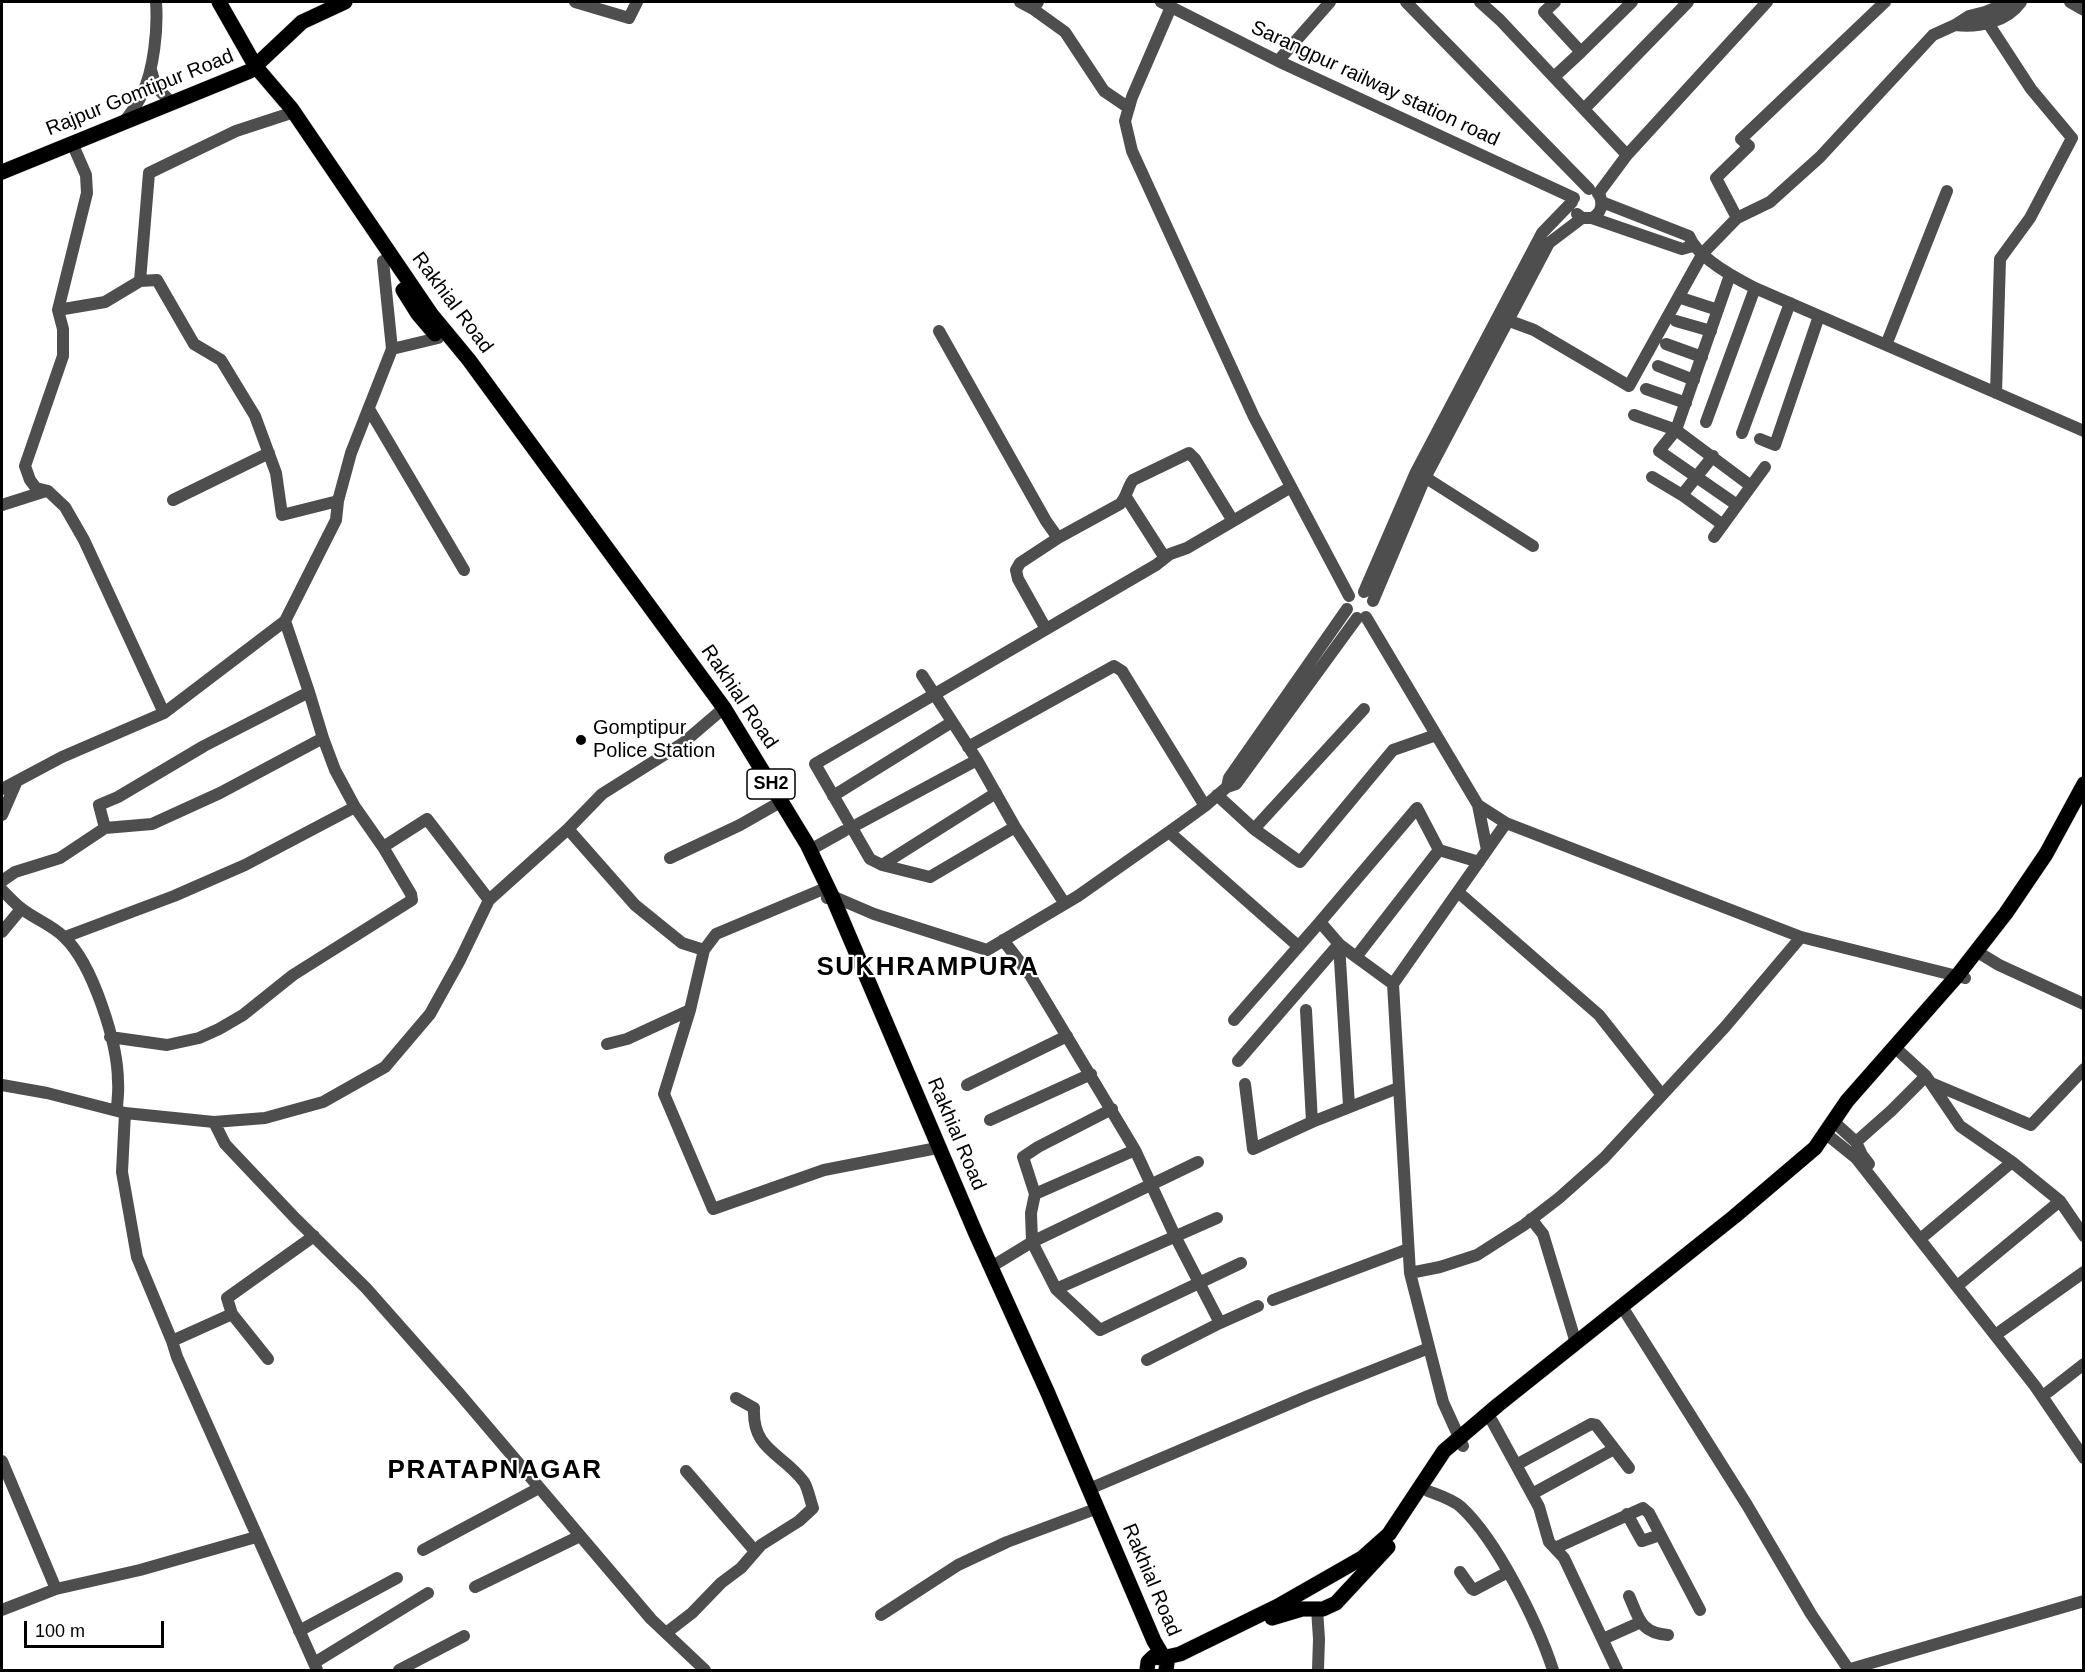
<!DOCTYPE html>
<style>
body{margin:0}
#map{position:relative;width:2085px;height:1672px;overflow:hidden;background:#fff;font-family:Arial,sans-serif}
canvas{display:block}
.frame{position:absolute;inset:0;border:3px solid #000;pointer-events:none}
.scale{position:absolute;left:24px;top:1621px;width:140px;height:27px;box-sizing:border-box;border:3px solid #000;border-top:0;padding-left:8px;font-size:18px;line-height:21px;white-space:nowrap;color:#000;-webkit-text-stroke:4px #fff;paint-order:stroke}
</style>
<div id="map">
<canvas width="2085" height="1672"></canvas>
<div class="frame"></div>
<div class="scale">100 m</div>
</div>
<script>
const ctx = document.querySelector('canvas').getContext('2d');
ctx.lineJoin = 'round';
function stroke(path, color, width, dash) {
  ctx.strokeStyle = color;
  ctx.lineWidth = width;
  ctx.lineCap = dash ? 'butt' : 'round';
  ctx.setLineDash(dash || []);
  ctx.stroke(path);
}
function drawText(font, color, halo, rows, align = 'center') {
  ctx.font = font + ' Arial,sans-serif';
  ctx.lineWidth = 4.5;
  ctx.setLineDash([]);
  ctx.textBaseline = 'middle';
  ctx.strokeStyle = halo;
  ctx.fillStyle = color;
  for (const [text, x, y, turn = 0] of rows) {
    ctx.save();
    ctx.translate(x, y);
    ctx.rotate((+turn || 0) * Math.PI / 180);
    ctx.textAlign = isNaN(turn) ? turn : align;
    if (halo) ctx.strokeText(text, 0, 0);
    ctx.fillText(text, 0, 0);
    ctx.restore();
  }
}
const major = new Path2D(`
 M219,2L256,67L291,108L431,314L469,360L724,708L807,844L832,896L976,1234L1047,1391L1154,1641L1167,1663L1166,1670
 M2,172L250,71L302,22L345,2
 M403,290L418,314L435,334
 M1272,1618L1302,1609H1323L1336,1603L1388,1547
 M1147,1670L1148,1662L1153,1657L1162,1658L1180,1654L1278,1606L1362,1558L1389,1534L1444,1451L1498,1405L1735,1216L1815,1148L1847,1101L1957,976L2006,913L2046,854L2084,784`);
stroke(major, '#dbdbdb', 16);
stroke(new Path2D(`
 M575,2L629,18L637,2
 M1020,2L1033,9
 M1038,2L1033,9L1065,32L1104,91L1129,108
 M1161,2L1278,61L1574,198
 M1406,2L1589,189
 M1480,2L1500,20L1627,155
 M2070,2L2084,10
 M1171,7L1132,97L1125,121L1132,151L1254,417L1349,596
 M1988,23L2031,89L2072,138L2030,218L2000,259L1996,393
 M1955,25C1978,28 2007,22 2021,2
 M1581,52L1632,2
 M1278,61L1330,2
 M151,70L156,87L172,103
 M1554,77L1581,52L1544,12L1555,2
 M1584,109L1688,2
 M124,122C131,113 138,104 142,94C154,70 158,28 156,2
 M72,143L86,175L87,193L58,310L63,329V356L25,466L30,480L36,488L48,491L65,507L84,540L164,713
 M1598,194L1627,155L1767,2
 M1602,202L1689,236C1697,257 1735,278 1755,288L2084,431
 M1577,214L1582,218H1592L1682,249L1693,246
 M1592,218C1601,213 1603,206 1600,196
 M1737,218L1716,178L1749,146L1741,139L1885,2
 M1730,275L1676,430L1659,451L1737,505
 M140,281L157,280L194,344L221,360L255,416L276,473L282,515L338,501
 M1684,299L1718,310
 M58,310L105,302L140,281L149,173L236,131L288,114
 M1507,320L1534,330L1629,386L1703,253L1737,218L1770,202L1820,157L1933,35L1955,25L1969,16L1985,12L2010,2
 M1676,321L1711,331
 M939,331L1046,521L1058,538L1120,504C1127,497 1127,488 1133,480L1189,453L1195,459L1233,521
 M1666,344L1702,357
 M1886,345L1947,191
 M392,349L438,338
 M1658,366L1694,380
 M1646,389L1686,403
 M369,409L464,570
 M1634,415L1676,430L1751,486
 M1706,422L1755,288
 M1742,433L1790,303
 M1760,439L1775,445L1819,316
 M1420,474L1533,546
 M1652,477L1682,495L1723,525
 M1682,495L1713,456
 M1126,497L1165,558
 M173,500L269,453
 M2,505L46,491
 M1714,537L1765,467
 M1364,592L1416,472L1542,233L1572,202
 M1373,601L1425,478L1549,243L1582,218
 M1366,617L1478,805L1487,850
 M1046,629L1018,579L1016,570L1020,563L1058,538
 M922,675L977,760L1015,827L1065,904
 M309,692L323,738
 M968,747L1114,666L1122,671L1205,806
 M1227,787L1229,778L1347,609
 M2,789L62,757L164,713L285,621L336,520L338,501L351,453L392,349L383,261
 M1217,795L1254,829L1300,862L1393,750L1436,735
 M833,796L952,722
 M1478,805L1506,823L1801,937L1965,978
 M2,815L16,783
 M858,824L977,760
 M1015,827L930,877L882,865L870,859L815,764L1156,565L1170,554L1187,548L1291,487
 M105,828L152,824L220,793L323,738L335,770L355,807
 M568,829L635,905L682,943L704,950
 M1254,829L1364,709
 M1169,832L1298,946
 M383,847L427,819L489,900
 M810,850L844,831
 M670,858L740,825L775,805
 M882,865L996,793
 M2,881L15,872L60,858L105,828L99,805L118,797L204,746L309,692L285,621
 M2,890C8,896 15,904 22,909C35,919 52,925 64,937C93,964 118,1044 118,1082C119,1092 117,1101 117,1110
 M1458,892L1599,1015L1662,1095
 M827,898L832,896L874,914L987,950L1078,896L1169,832L1205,806L1227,787L1236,784L1357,618
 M2,932L21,909
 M65,937L174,896L245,865L355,807L383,847L411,894L412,900L293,975L243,1015L219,1029L199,1038L167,1045L110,1037
 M1003,940L1030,975L1135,1150L1175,1236L1220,1323L1258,1306
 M1976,951L1999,965L2084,1004
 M1393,984L1356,957L1439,850L1479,862
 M690,1010L664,1094L713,1209L824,1170L932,1149
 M1306,1010L1312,1122
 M1234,1020L1320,922
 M607,1044L627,1039L690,1010L704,950L716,934L821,890
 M1901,1053L1926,1076L1960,1126L2012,1162
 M1238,1061L1339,944L1356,957
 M1931,1083L2031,1125L2084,1069
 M1245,1084L1253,1149L1312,1122L1398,1088
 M2,1085L47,1093L125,1113L214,1122L225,1144L296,1219L366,1288L458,1392L651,1619L705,1670
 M967,1085L1067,1036
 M1349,1106L1339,944L1320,922L1417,808L1439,850
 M1112,1109L1038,1147L1023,1157L1035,1194L1031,1213L1032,1242L1056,1289L1100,1330L1241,1263
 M125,1113L122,1172L137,1257L172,1341L177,1357L317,1670
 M990,1120L1091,1074
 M214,1122L265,1118L323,1102L385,1067L430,1014L460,960L489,900L568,829L602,794L683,743L724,708
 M1834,1122L1856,1142L1862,1155L1869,1164
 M1825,1133L1856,1158L2035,1386L2084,1458
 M1856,1142L1891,1111L1926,1076
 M1035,1194L1135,1150
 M2060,1201L2084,1236
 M1531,1219L1543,1234L1576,1343
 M1925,1235L2012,1162L2060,1201L1962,1282
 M991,1267L1032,1242L1198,1162
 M1410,1273L1440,1267L1477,1255L1524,1225L1559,1198L1604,1158L1725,1027L1801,937
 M1056,1289L1217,1218
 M1273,1300L1408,1249
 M1626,1313L1747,1505L1811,1614L1849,1670
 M2001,1331L2084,1272
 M172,1341L232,1314
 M268,1359L232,1314L227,1298L314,1236
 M1147,1360L1220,1323
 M2048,1392L2084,1364
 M1492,1421L1539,1507L1549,1542L1564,1558L1617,1670
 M1463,1446L1443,1402L1410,1273L1393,984L1506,823
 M2,1461L56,1589
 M1516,1465L1591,1424L1596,1425L1629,1468
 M686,1471L755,1551
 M1089,1489L1308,1396L1429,1348
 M1428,1491C1438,1495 1452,1499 1461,1507C1497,1540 1538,1624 1553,1670
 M1532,1494L1614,1449
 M1627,1514L1642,1541L1660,1535
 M1555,1548L1643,1508L1649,1513L1700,1610
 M423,1550L539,1488
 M1460,1572L1472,1589L1474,1590L1508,1572
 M475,1587L580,1536
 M1629,1596C1639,1618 1640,1633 1668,1635
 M1317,1609L1319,1639L1318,1670
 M2,1610L56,1589L140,1570L256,1537
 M881,1615L958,1565L1007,1542L1090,1511
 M299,1631L397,1578
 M666,1633L692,1613L721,1583L741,1568L761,1545L799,1521L813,1508C810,1500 808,1488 804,1482C783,1453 752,1451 754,1408L736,1398
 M1603,1639L1641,1622
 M314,1663L428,1593
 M399,1670L464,1636
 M1847,1670L2084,1601`), '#4e4e4e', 12);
stroke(major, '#000', 15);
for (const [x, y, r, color] of [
 [581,740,6,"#000"]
]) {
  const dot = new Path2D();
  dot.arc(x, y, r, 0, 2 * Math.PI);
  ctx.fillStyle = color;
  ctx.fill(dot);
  stroke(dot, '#fff', 2);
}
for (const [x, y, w] of [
 [771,784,48]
]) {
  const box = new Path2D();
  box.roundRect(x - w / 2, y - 15, w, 30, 4.5);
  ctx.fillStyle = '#fff';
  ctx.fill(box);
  stroke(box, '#000', 1.5);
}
drawText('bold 18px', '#000', null, [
 ["SH2",771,784]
]);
drawText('20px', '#000', '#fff', [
 ["Sarangpur railway station road",1375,84,25],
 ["Rajpur Gomtipur Road",140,93,-22],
 ["Rakhial Road",452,303,53],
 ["Rakhial Road",739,697,56],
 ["Rakhial Road",956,1134,67],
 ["Rakhial Road",1151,1580,67]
]);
drawText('20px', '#000', '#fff', [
 ["Gomptipur",593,728],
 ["Police Station",593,751]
], 'left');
ctx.letterSpacing = '1.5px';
drawText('bold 26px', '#000', '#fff', [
 ["SUKHRAMPURA",928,968],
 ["PRATAPNAGAR",495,1471]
]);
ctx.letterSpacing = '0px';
</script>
